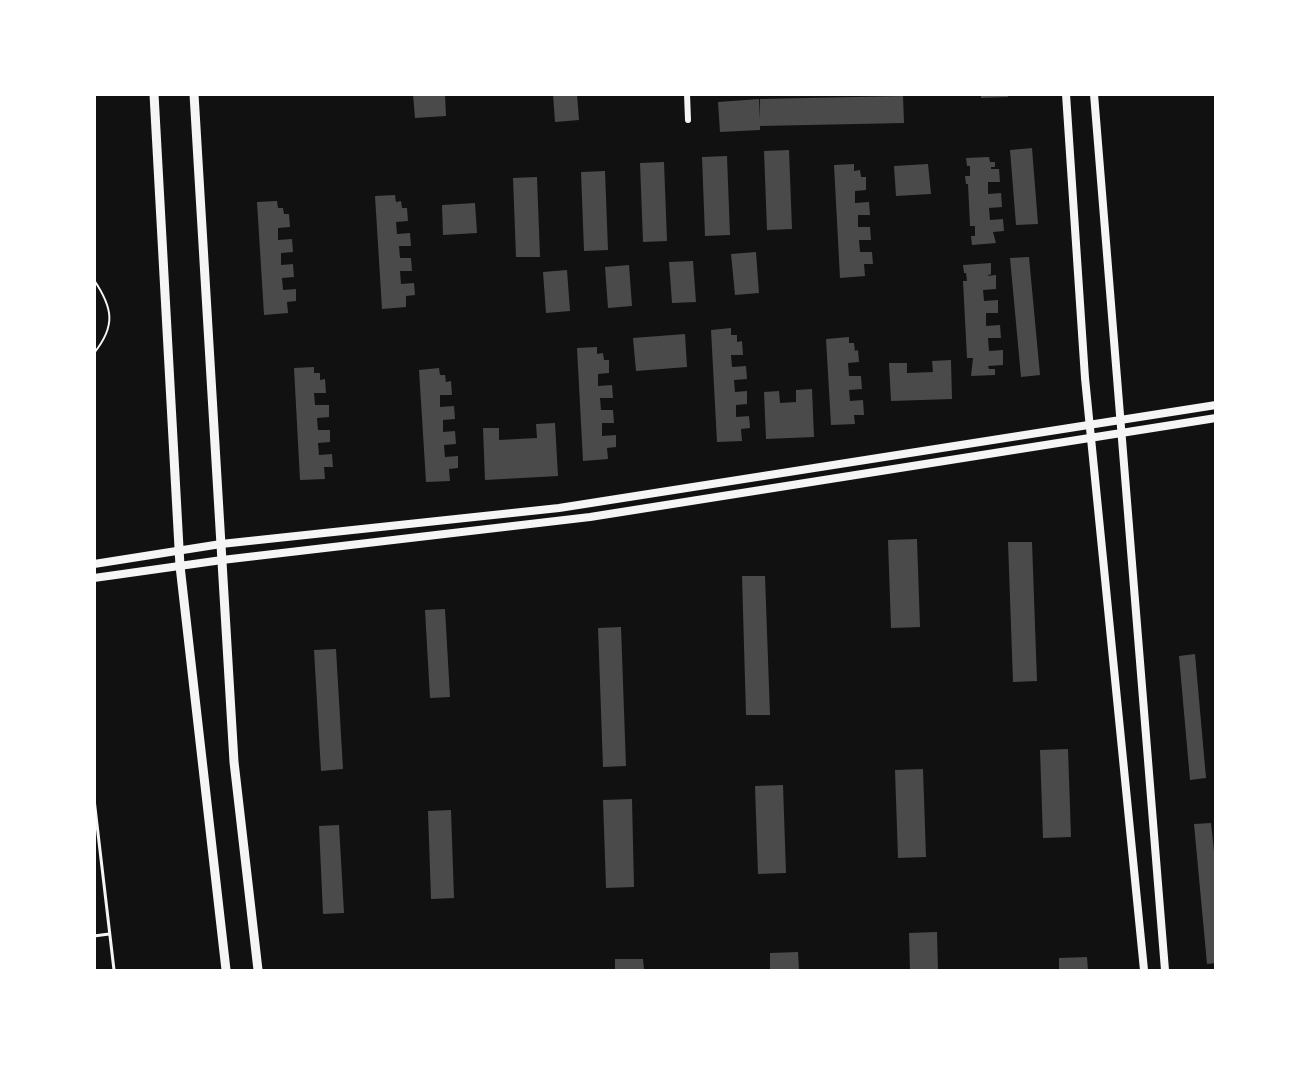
<!DOCTYPE html>
<style>
body{margin:0}
#map{position:relative;width:1310px;height:1065px;overflow:hidden;background:#111;font-family:"Fira Sans",sans-serif}
canvas{display:block}
.frame{position:absolute;inset:0;border:96px solid #fff;pointer-events:none}
</style>
<div id="map">
<canvas width="1310" height="1065"></canvas>
<div class="frame"></div>
</div>
<script>
const ctx = document.querySelector('canvas').getContext('2d');
ctx.lineJoin = 'round';
function paint(path, color) {
  ctx.fillStyle = color;
  ctx.fill(path, 'evenodd');
}
function stroke(path, color, width, dash) {
  ctx.strokeStyle = color;
  ctx.lineWidth = width;
  ctx.lineCap = dash ? 'butt' : 'round';
  ctx.setLineDash(dash || []);
  ctx.stroke(path);
}
paint(new Path2D(`
 M413,94H445L446,116L415,118Z
 M553,94H577L579,120L555,122Z
 M981,94H1008V97L981,98Z
 M903,96L904,123L760,126V130L720,132L718,102L759,99L760,120V99Z
 M1032,148L1038,224L1016,225L1010,150Z
 M789,150L792,229L767,230L764,151Z
 M727,156L730,235L705,236L702,157Z
 M989,157L990,162H995V167H991V169H999L1000,182H988V194L1001,193L1002,207L989,208L990,220L1003,219L1004,231L993,232L996,243L972,245L971,236H975V226H970L968,184H966L965,176H970V166H967L966,158Z
 M664,162L667,241L643,242L640,163Z
 M854,164V171L860,170L861,177H866V190L855,191V203L869,202L870,215H858V227H870L871,240H859L860,252H872L873,264H864L865,276L840,278L834,165Z
 M928,164L931,194L896,196L894,166Z
 M605,171L608,250L584,251L581,172Z
 M537,177L540,257H516L513,178Z
 M395,195L396,202L401,201L402,208H407L408,221L396,222L397,234L410,233L411,246H399L400,258H411L412,271H400L401,284L414,283L415,295L406,296V307L382,309L375,196Z
 M277,201L278,208H283L284,214H289L290,227L278,228V240L292,239L293,252L281,253V265L293,264L294,277L282,278L283,290L296,289V301L287,302L288,313L264,315L257,202Z
 M475,203L477,233L443,235L442,205Z
 M756,252L759,293L735,295L731,254Z
 M1029,257L1040,375L1021,377L1010,258Z
 M693,261L696,302L672,303L669,262Z
 M991,263V274L987,276L996,275V289L983,290L984,301L998,300V313H986V326L1000,325L1001,338H988L989,351L1003,350V365L988,366L989,369H995V375L971,376L973,358H967L963,281H967L966,273H964L963,265Z
 M629,265L632,306L608,308L605,267Z
 M567,270L570,311L546,313L543,272Z
 M731,328V335H737V342L742,341L743,355H731L732,367L746,366L747,379L734,380L735,392L747,391V404L736,405V417L749,416L750,428L741,429L742,441L717,442L711,330Z
 M685,334L687,367L636,371L633,338Z
 M849,337V343H854L855,351L858,350L859,362L848,363L849,376H861L862,389L849,390L850,401L863,400L864,415H854L855,424L831,425L826,339Z
 M597,347V354L603,353L604,360H609V373L598,374V386L612,385L613,398H600L601,410H613L614,423H602V436L616,435V447L607,448L608,459L583,461L577,348Z
 M951,360L952,399L891,401L889,363H907V373L933,372L932,361Z
 M314,367V373H320V380L325,379L326,393H314L315,405H329V417L317,418L318,430H330V442L318,443L319,455L332,454L333,467H324L325,479L300,480L294,368Z
 M439,368L440,375H445L446,382L451,381L452,395H440V407L454,406L455,419L443,420V432L455,431L456,444L444,445L445,457L458,456V468L449,469L450,481L426,482L419,370Z
 M812,389L814,437L766,439L764,392L779,391L780,403L796,402V390Z
 M555,423L558,476L485,480L483,428H499V440L537,438L536,424Z
 M917,539L920,627L891,628L888,540Z
 M1008,542H1032L1037,681L1013,682Z
 M742,576H765L770,715H746Z
 M445,609L450,697L430,698L425,610Z
 M621,627L626,766L603,767L598,628Z
 M336,649L343,769L321,771L314,650Z
 M1195,654L1206,778L1190,780L1179,656Z
 M1068,749L1071,837L1043,838L1040,750Z
 M923,769L926,857L898,858L895,770Z
 M783,785L786,873L758,874L755,786Z
 M632,799L634,887L606,888L603,800Z
 M451,810L454,898L431,899L428,811Z
 M1211,823L1216,870V963L1207,964L1194,824Z
 M339,825L344,913L323,914L319,826Z
 M937,932L938,970H910L909,933Z
 M798,952L799,970H770V953Z
 M1087,957L1088,970H1059V958Z
 M615,959H643L644,970H615Z`), '#4a4a4a');
stroke(new Path2D(`
 M94,280C113,308 116,326 94,353`), '#f5f5f5', 2);
stroke(new Path2D(`
 M94,799L114,970
 M94,936L109,934`), '#f5f5f5', 3);
stroke(new Path2D(`
 M687,94L688,120`), '#f5f5f5', 6);
stroke(new Path2D(`
 M1066,94L1085,378L1144,970
 M1094,94L1165,970
 M94,564L221,544L559,508L1216,405
 M94,578L222,560L590,517L1216,418`), '#f5f5f5', 8);
stroke(new Path2D(`
 M154,94L180,566L226,970
 M194,94L234,762L258,970`), '#f5f5f5', 9);
</script>
